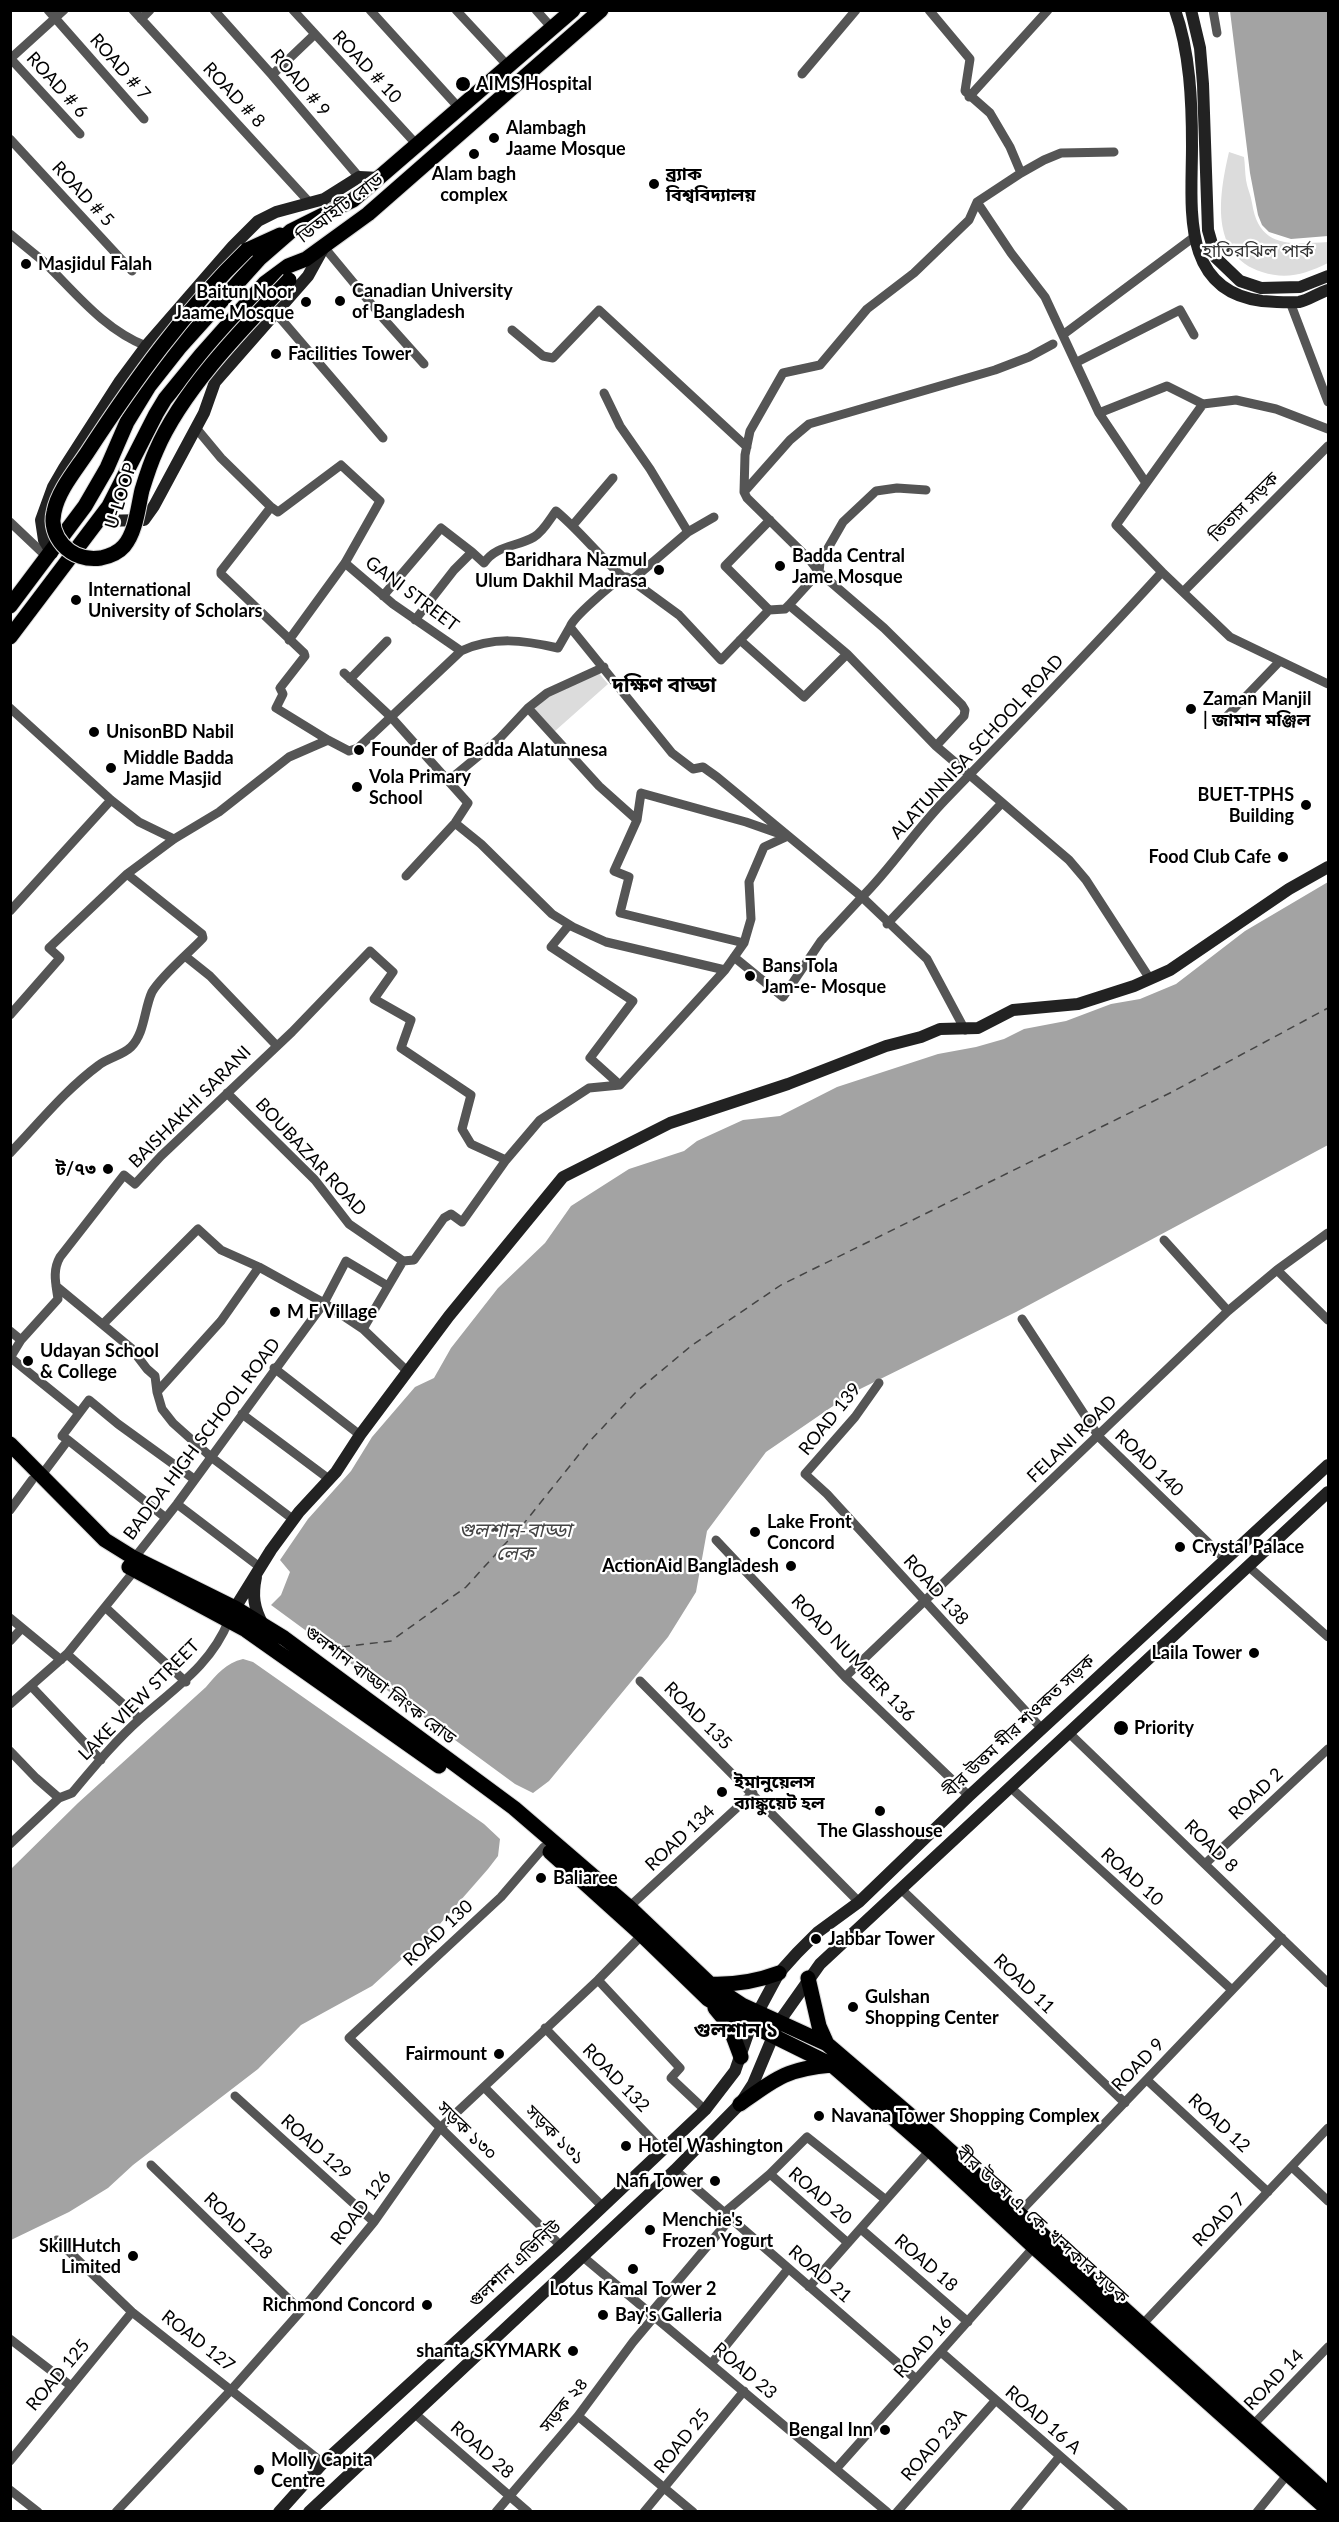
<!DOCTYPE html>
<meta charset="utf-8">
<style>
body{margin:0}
#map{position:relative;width:1339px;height:2522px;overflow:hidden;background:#fff;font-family:Lato,sans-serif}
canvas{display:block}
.frame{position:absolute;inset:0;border:12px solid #000;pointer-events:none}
</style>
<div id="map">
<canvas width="1339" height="2522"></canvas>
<div class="frame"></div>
</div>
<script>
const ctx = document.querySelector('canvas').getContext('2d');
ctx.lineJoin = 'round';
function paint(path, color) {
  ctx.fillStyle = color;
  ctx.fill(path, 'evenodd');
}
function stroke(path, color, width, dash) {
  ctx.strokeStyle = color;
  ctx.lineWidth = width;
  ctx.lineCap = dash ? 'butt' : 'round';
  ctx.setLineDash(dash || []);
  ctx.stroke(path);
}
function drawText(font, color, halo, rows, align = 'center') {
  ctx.font = font + ' Lato,"Noto Sans Bengali",sans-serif';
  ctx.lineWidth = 4.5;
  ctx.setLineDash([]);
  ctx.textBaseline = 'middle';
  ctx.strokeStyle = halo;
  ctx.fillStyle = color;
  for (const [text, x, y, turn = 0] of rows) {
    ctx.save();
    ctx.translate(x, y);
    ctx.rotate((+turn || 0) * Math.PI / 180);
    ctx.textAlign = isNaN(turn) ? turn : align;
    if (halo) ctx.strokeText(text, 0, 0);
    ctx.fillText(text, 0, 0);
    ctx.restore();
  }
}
paint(new Path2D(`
 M1229,152L1244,157C1245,164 1245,173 1246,180C1247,188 1251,195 1252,203C1259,249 1291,244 1328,242V263C1305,274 1287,280 1262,272C1209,255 1219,195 1229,152Z
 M597,671L608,684L555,731L534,709L547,696Z`), '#dcdcdc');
paint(new Path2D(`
 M1230,11H1328V236L1291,239L1269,232L1262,225L1258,215L1250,173Z
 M1328,882V1145L1016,1312L852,1393L766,1452L707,1531L696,1592L668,1637L549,1781L533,1793L515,1784L271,1605L281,1595L290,1572L280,1560L308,1519L351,1471L372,1437L415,1387L434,1378L451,1348L498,1288L545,1243L571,1206L629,1169L684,1151L697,1141L743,1120L780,1116L837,1087L938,1054L976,1047L1004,1039L1024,1029L1066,1021L1111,1004L1140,999L1176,984L1245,931Z
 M243,1659L253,1662L484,1824L500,1839L498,1856L488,1869L439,1925L372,1986L301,2025L258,2069L133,2165L108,2188L69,2212L11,2240V1869L78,1803L206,1687C217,1674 226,1663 243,1659Z`), '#a3a3a3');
stroke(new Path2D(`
 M342,1647L391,1641L466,1587L525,1522L589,1442L636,1392L691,1346L781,1285L1172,1092L1328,1008`), '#444', 1.5, [8, 6]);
const primary = new Path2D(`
 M247,250L280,235
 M10,606L85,506L107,468L127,422L149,386L179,348L260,258L291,231L353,200L573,10
 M10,637L109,506L156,414L165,399L201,355L265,283L288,266L306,259L368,214L601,10
 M10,1444L105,1540L134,1558L235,1608L284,1638L514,1808L629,1907L710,1984L742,2005L827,2044L925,2128L1328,2494
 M129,1567L246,1630L439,1766
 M550,1852L642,1935L708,1999L751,2025L832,2065L930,2150L1034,2247L1328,2510
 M808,1978L819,2026L827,2044
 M710,1984C735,1985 755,1982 779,1973
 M715,2008L729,2025L741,2057
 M740,2104C776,2078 786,2069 832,2065`);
stroke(primary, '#dbdbdb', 17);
stroke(new Path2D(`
 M48,10L144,119
 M133,10L310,203
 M214,10L272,75L359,177
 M293,10L418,146
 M370,10L460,109
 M456,10L508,66
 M536,10L552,28
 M929,10L970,59L965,91L990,113L1010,147L1021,173L977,202L969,220L914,273L867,309L820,365L783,373L750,431L745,455L744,492L747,498L809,559L819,572L884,628L962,705L965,710L964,716L936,746
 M1213,10L1217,33
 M141,19L150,10
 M10,58L80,134
 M10,59L64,10
 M802,74L856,10
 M272,75L315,34
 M969,97L1048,10
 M10,139L132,271
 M1021,173L1044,160L1061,153L1114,152
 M977,202L1011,253L1045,297L1099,413L1146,483
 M10,234C21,243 32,252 43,261C75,292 103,329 146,346
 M324,247L382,317L424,364
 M1290,302L1328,402
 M275,312L383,438
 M512,330L543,356L553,358L599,310L747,447
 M1064,334L1194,237
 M1077,362L1180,310L1194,335
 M604,393L620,426L650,469L688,532
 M1099,413L1167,386L1203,404L1236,400L1276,409L1328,429
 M196,428L221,458L271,507L221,571V574L304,653L305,656L280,688L283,694L276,708L328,740
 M744,492L790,440L809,424L995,370L1029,357L1053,344
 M271,507L278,512L341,465L380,501L345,563L289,640
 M10,522L48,558
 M573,525L613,478
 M345,563L393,604L461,651
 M1162,572L1116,525L1203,404
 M632,580L688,532L714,517
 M1183,592L1328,446
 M383,596L441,528L472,552
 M789,605L847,654L936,746L1069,860L1086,880L1150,979
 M769,610L725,566L770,520
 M415,620L454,570L472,552L484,563C496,545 517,547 534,537C543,532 550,519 556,511C580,531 599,556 623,577
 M570,627C573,617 612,584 623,577H627L679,615L721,660L769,610L785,609L789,605L819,572L820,562L843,522L876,491L897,488L926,490
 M740,640L804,697L847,654
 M344,673L391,717L468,803L455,823L406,876
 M350,679L387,641
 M10,708L111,800L139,822L174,839
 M528,708L599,786L637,820L641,793L746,822L783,835
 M1227,716L1279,662
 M448,781L499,739L528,708L547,693L604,667
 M637,820L614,871L629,877L620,913L744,943
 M455,823L481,844L552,914L573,927L606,942L725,970
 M10,911L111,800
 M887,924L1001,804
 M569,925L551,947L633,1001L590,1058L620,1085
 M185,956L210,976L277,1046
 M734,957L783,997L821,941L862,897L927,959L965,1030
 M10,1015L60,958L49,948L127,874L174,839L219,812L289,757L328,740L349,751L358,748L461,651C494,636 523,640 558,648L570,627L672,753L693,769L703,767L717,777L862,897C892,867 915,831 945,800C1018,725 1091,650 1162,572L1230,637L1328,684
 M227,1093L315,1180L349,1224L403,1261
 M10,1153C39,1123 65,1090 99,1065C108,1058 123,1055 131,1047C145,1033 144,1009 152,992C161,976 190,952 203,938L202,934L127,874
 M1164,1240L1228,1311
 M259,1267L324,1303L346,1261L388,1286
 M1277,1270L1328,1320
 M56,1286L131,1348L147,1369L155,1376L157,1392
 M1022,1319L1099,1437L1226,1560
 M103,1324L198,1229L221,1250L259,1267L221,1321L157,1392L162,1409L173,1423L211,1457L294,1520
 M363,1329L407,1371
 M10,1331L21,1340L10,1358
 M21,1340L58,1299C56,1284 52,1271 60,1257L124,1175L135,1184L161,1156L292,1032L370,951L393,972L374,999L411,1020L401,1048L471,1095L462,1129L471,1144L506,1160
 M11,1358L79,1413
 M274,1368L360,1435
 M879,1383L855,1417L805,1474L827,1494L1042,1729
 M242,1414L329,1479
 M68,1440L166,1518
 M41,1476L68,1440L62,1436L89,1400L118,1424L194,1479
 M177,1504L261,1568
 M10,1510L32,1480
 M716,1540L845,1677L969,1796
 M132,1561L177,1504L324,1303L363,1329L403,1261L414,1260L444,1218L451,1214L462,1222L506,1160L540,1120L589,1088L620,1085L725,970L744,943L751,919L749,882L764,847L788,836
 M1249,1567L1328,1637
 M105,1607L186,1682
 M10,1618L61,1660
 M10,1641L22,1628
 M67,1654L140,1719
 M845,1677L1228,1311L1277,1270L1328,1233
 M640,1681L859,1902
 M31,1686L101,1760
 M10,1704L67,1654L135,1570
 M1069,1733L1328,1983
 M10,1751L36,1778L59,1798
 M1010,1787L1232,1990
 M10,1844L59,1798L72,1793C93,1768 116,1740 141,1718C176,1687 211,1665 229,1620
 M544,1847L501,1897L349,2038L561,2246
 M1206,1863L1328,1749
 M901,1889L1125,2103
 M629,1907L753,1793
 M598,1980L680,2068L671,2078L705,2110
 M545,2028L663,2151
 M1147,2080L1268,2192
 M484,2087L603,2207
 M235,2096L374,2222
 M151,2165L301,2311
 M1292,2167L1328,2201
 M675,2170L916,2379
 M770,2174L848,2243
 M724,2213L770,2174L807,2137L886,2200
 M1018,2214L1282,1938
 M861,2229L968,2322
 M57,2240L132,2312L323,2463
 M582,2256L887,2512
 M809,2287L930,2150
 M650,2314L731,2218
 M1139,2328L1328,2128
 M10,2339L71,2386
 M941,2352L1124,2512
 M711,2364L788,2269
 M414,2413L528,2512
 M578,2416L693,2512
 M1251,2427L1328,2347
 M10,2461L132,2312
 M836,2469L1034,2247
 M10,2490L38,2512
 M116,2512L232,2389L301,2311L374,2222L440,2128L598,1980L642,1935
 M496,2512L578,2416L633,2342L654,2317
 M644,2512L744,2391
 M897,2512L995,2401
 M1014,2512L1060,2456
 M1257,2512L1287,2475`), '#555', 9);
stroke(new Path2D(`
 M1175,10C1190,52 1192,102 1192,146C1192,207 1180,291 1262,301C1274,302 1287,303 1299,302C1309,300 1318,293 1328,290
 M1191,10L1200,48L1203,84L1208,230L1216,258L1240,281L1261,288L1300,287L1328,276
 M99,521L144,520L154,506L204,413L215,382L308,276L324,247
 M52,553L44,540L41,520L53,487L64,468L120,381L146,346L233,246L258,221L276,212L324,199L359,177L380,178
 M256,1577C252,1596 254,1608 263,1625
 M235,1608L271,1550L299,1512L336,1472L360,1435L449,1316L563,1177L670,1123L788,1084L886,1046L921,1037L940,1029L978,1028L1013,1010L1078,1004L1134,986L1170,970L1289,889L1328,867
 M279,2512L323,2463L561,2246L705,2110L735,2071L751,2025L779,1973L797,1953L818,1932L859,1902L969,1796L1328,1465
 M309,2512L675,2170L740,2104L753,2084L779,2022L820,1964L1328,1492`), '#222', 12);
stroke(primary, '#000', 15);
const primaryBridge = new Path2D(`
 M247,250C185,310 134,381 87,453C75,471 58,491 54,512C51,524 55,536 63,545C73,556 87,560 101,558C110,556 118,553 124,546C136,532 138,507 142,490C146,477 150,464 156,451C182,390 244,327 289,280`);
stroke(primaryBridge, '#dbdbdb', 17, []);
stroke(primaryBridge, '#000', 15);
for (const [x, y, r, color] of [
 [463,84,8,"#000"],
 [494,138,6,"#000"],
 [474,154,6,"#000"],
 [654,184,6,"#000"],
 [26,264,6,"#000"],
 [340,301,6,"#000"],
 [306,302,6,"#000"],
 [276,354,6,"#000"],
 [780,566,6,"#000"],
 [659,570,6,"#000"],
 [76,600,6,"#000"],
 [1191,709,6,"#000"],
 [94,732,6,"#000"],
 [359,750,6,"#000"],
 [111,768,6,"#000"],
 [357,787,6,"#000"],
 [1306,805,6,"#000"],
 [1283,857,6,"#000"],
 [750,976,6,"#000"],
 [108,1169,6,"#000"],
 [275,1312,6,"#000"],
 [28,1361,6,"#000"],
 [755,1532,6,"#000"],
 [1180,1547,6,"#000"],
 [791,1566,6,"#000"],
 [1254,1653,6,"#000"],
 [1121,1728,8,"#000"],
 [722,1792,6,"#000"],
 [880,1811,6,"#000"],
 [541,1878,6,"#000"],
 [816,1939,6,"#000"],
 [853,2007,6,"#000"],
 [499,2054,6,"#000"],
 [819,2116,6,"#000"],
 [626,2146,6,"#000"],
 [715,2181,6,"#000"],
 [650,2230,6,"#000"],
 [133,2256,6,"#000"],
 [633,2269,6,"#000"],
 [427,2305,6,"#000"],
 [603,2315,6,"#000"],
 [573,2351,6,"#000"],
 [885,2430,6,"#000"],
 [259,2470,6,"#000"]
]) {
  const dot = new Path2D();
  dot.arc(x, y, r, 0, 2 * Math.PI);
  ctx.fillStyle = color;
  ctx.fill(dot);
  stroke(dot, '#fff', 2);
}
drawText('18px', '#000', '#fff', [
 ["ROAD # 7",120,67,49],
 ["ROAD # 10",367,67,47],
 ["ROAD # 9",300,83,50],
 ["ROAD # 6",57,85,48],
 ["ROAD # 8",234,95,47],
 ["ROAD # 5",83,194,47],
 ["ডিআইটি রোড",340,208,-37],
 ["U-LOOP",121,496,-73],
 ["তিতাস সড়ক",1244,507,-45],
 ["GANI STREET",412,594,37],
 ["ALATUNNISA SCHOOL ROAD",977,747,-47],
 ["BAISHAKHI SARANI",190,1107,-45],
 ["BOUBAZAR ROAD",311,1157,47],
 ["ROAD 139",830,1419,-51],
 ["BADDA HIGH SCHOOL ROAD",202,1439,-53],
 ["FELANI ROAD",1072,1439,-44],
 ["ROAD 140",1149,1463,44],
 ["ROAD 138",936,1590,48],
 ["ROAD NUMBER 136",853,1658,46],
 ["গুলশান বাড্ডা লিংক রোড",380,1685,37],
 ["LAKE VIEW STREET",139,1700,-45],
 ["ROAD 135",698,1716,45],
 ["বীর উত্তম মীর শওকত সড়ক",1019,1726,-43],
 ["ROAD 2",1256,1794,-43],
 ["ROAD 134",680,1838,-43],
 ["ROAD 8",1211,1846,44],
 ["ROAD 10",1132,1877,42],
 ["ROAD 130",438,1933,-43],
 ["ROAD 11",1024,1984,44],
 ["ROAD 9",1138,2065,-46],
 ["ROAD 132",616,2078,46],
 ["ROAD 12",1219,2123,43],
 ["সড়ক ১৩০",467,2131,44],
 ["সড়ক ১৩১",555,2135,45],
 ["ROAD 129",316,2147,42],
 ["ROAD 20",820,2196,41],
 ["ROAD 126",361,2208,-53],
 ["ROAD 7",1219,2220,-46],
 ["বীর উত্তম এ. কে. খন্দকার সড়ক",1042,2225,42],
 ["ROAD 128",238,2226,44],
 ["ROAD 18",926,2263,41],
 ["গুলশান এভিনিউ",515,2264,-43],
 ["ROAD 21",820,2274,41],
 ["ROAD 127",198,2341,38],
 ["ROAD 16",923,2347,-48],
 ["ROAD 23",745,2371,40],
 ["ROAD 125",58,2375,-50],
 ["ROAD 14",1274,2380,-46],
 ["সড়ক ২৪",564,2405,-51],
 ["ROAD 16 A",1043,2420,41],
 ["ROAD 25",682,2441,-51],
 ["ROAD 23A",934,2445,-49],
 ["ROAD 28",482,2450,41]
]);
drawText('bold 18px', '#000', '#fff', [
 ["AIMS Hospital",476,84],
 ["Alambagh",506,128],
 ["Jaame Mosque",506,149],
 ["Alam bagh",474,174,"center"],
 ["complex",474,195,"center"],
 ["ব্র্যাক",666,174],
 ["বিশ্ববিদ্যালয়",666,195],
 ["Masjidul Falah",38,264],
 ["Canadian University",352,291],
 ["of Bangladesh",352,312],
 ["Baitun Noor",294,292,"right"],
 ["Jaame Mosque",294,313,"right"],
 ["Facilities Tower",288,354],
 ["Badda Central",792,556],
 ["Jame Mosque",792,577],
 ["Baridhara Nazmul",647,560,"right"],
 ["Ulum Dakhil Madrasa",647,581,"right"],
 ["International",88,590],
 ["University of Scholars",88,611],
 ["Zaman Manjil",1203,699],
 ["| জামান মঞ্জিল",1203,720],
 ["UnisonBD Nabil",106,732],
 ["Founder of Badda Alatunnesa",371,750],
 ["Middle Badda",123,758],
 ["Jame Masjid",123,779],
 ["Vola Primary",369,777],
 ["School",369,798],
 ["BUET-TPHS",1294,795,"right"],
 ["Building",1294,816,"right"],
 ["Food Club Cafe",1271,857,"right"],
 ["Bans Tola",762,966],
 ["Jam-e- Mosque",762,987],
 ["ট/৭৩",96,1169,"right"],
 ["M F Village",287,1312],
 ["Udayan School",40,1351],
 ["& College",40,1372],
 ["Lake Front",767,1522],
 ["Concord",767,1543],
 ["Crystal Palace",1192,1547],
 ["ActionAid Bangladesh",779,1566,"right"],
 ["Laila Tower",1242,1653,"right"],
 ["Priority",1134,1728],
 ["ইমানুয়েলস",734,1782],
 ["ব্যাঙ্কুয়েট হল",734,1803],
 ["The Glasshouse",880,1831,"center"],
 ["Baliaree",553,1878],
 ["Jabbar Tower",828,1939],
 ["Gulshan",865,1997],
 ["Shopping Center",865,2018],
 ["Fairmount",487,2054,"right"],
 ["Navana Tower Shopping Complex",831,2116],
 ["Hotel Washington",638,2146],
 ["Nafi Tower",703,2181,"right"],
 ["Menchie's",662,2220],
 ["Frozen Yogurt",662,2241],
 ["SkillHutch",121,2246,"right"],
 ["Limited",121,2267,"right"],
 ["Lotus Kamal Tower 2",633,2289,"center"],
 ["Richmond Concord",415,2305,"right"],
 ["Bay's Galleria",615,2315],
 ["shanta SKYMARK",561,2351,"right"],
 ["Bengal Inn",873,2430,"right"],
 ["Molly Capita",271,2460],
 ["Centre",271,2481]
], 'left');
drawText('18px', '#333', '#fff', [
 ["হাতিরঝিল পার্ক",1258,251]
]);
drawText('italic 20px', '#444', '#fff', [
 ["গুলশান-বাড্ডা",515,1531],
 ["লেক",515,1554]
]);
drawText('bold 21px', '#000', '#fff', [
 ["দক্ষিণ বাড্ডা",664,685],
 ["গুলশান ১",736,2030]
]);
</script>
